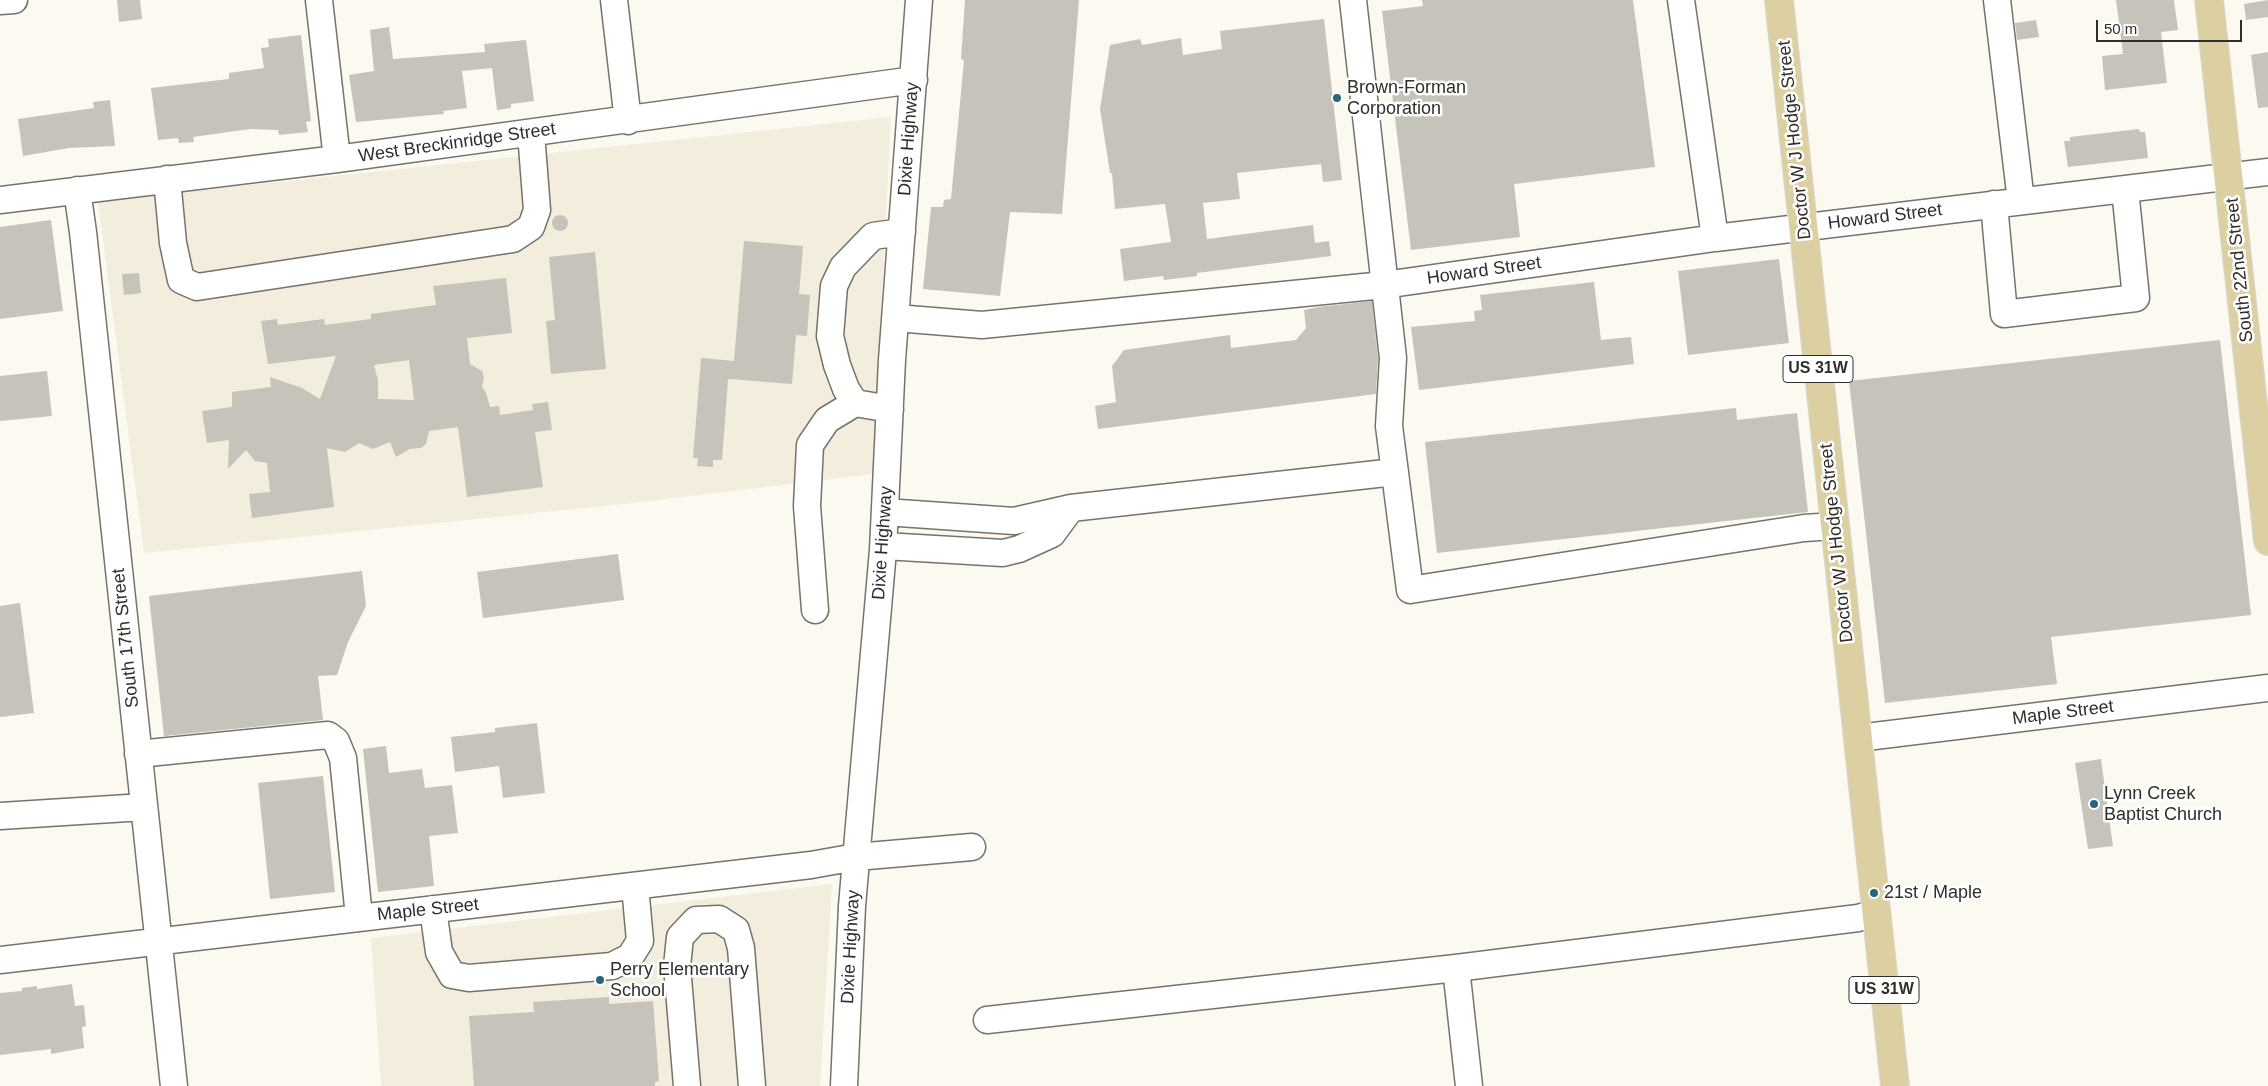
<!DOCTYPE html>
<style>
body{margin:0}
#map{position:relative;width:2268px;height:1086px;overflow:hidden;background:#fcfaf0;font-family:Helvetica,sans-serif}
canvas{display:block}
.scale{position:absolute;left:2096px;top:20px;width:146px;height:22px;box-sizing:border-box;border:2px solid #2f2e2a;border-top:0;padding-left:6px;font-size:15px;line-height:18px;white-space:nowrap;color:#2f2e2a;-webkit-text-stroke:4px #fff;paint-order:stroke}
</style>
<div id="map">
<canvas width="2268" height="1086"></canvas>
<div class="scale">50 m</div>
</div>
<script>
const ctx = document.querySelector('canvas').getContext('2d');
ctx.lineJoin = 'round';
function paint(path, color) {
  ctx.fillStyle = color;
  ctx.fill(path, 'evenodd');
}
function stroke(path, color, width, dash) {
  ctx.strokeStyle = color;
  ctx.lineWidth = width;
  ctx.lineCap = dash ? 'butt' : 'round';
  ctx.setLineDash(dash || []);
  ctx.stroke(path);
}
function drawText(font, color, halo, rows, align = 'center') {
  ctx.font = font + ' Helvetica,sans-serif';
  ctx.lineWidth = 5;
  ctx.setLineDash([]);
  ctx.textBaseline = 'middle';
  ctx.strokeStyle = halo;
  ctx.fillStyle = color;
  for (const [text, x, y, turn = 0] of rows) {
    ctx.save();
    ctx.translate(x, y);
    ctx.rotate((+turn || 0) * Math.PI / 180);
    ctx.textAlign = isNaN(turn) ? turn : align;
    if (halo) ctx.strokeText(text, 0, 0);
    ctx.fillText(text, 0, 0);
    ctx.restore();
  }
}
paint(new Path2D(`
 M891,117L873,474L633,503L144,553L98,201Z
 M832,884L820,1086H381L371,938Z`), '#f2eddc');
paint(new Path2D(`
 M117,0H140L142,19L119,22Z
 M965,0H1079L1062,214L1010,212L1000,296L923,289L931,207H943L944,200L951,199L964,60L961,59Z
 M1422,0H1633L1655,167L1514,184L1520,237L1411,250L1382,11L1423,6Z
 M2116,0H2174L2178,30L2161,32L2167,83L2105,90L2102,56L2123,54Z
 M2268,0V17L2246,20L2244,4Z
 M1324,19L1342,180L1323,182L1321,164L1237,173L1240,199L1203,203L1207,239L1313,225L1315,243L1329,241L1331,256L1197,273V276L1164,280L1163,276L1124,281L1120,249L1171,242L1165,204L1115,209L1112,173H1110L1100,109L1110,45L1140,39L1142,45L1181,38L1183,55L1222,49L1220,31Z
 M2036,20L2039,37L2017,40L2015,23Z
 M389,27L393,59L485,52L484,44L526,40L534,101L511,104V108L497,110L492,68L462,71L467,108L443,111L444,114L356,122L349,75L374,71L370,30Z
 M301,35L311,121L306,122L308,132L279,135L278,130L250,129L193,137L194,142L179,143L178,138L158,140L151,88L229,79V73L264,68L261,48L269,47L268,39Z
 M2268,52V107L2258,108L2251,55Z
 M110,100L115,146L69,148L23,156L18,119L94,108L93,102Z
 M2139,129L2140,132H2145L2148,158L2068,167L2064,141H2070V137Z
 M552 223a8 8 0 1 1 16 0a8 8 0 1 1-16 0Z
 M51,220L63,311L0,319V227Z
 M744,241L803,246L799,294L810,295L807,336L796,335L792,384L730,379L728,380L722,460H713V467L697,466L698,458H693L701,358L734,361Z
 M595,252L606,369L551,374L546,321L555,320L549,257Z
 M1779,259L1789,343L1688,355L1678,271Z
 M139,273L141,293L124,295L122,274Z
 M506,278L512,333L467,338L470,364L482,371L484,378L482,386L486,393L490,407L499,406L500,415L533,410L532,404L548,402L552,430L535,432L543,487L467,497L458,427L429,431L426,444L421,448L410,449L396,457L390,442L373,449L359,443L345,452L327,448L334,507L252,518L249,494L270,492L267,463L255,461L246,450L228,469L229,440L207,443L202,411L232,407V392L271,387L270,377L302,388L320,399L336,356L268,364L261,321L277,319L278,325L324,319L325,325L371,319V314L436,305L433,286ZM409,360L414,400L378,399V380L374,365Z
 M1594,282L1601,340L1631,337L1634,364L1419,390L1411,327L1475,321L1474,311L1482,310L1480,295Z
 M1372,301L1378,358L1376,394L1098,429L1095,406L1116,402L1112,366L1124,350L1230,335L1231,348L1296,340L1306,328L1304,310L1318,307Z
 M2220,340L2251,615L2051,637L2057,684L1885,703L1849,381Z
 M47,371L52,416L0,421V376Z
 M1736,408L1737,420L1797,413L1808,512L1437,553L1425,442Z
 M618,554L624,600L483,618L477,572Z
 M362,571L366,606L348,642L337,675L318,676L323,720L164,736L149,596Z
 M20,603L34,713L0,717V606Z
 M537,723L545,793L503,798L499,766L455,772L451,737L495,732V728Z
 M386,746L389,773L422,769L425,788L452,785L458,833L429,836L434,886L378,892L363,749Z
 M2101,759L2113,846L2088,849L2075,763Z
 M323,776L335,892L270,899L258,783Z
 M72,984L75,1006L84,1005L86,1026L82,1027L84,1048L51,1054V1049L0,1055V993L22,991V988L37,986V989Z
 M609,997V1004L653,1001L659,1081L655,1082V1086H474L469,1016L534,1012L533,1002Z`), '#c6c3ba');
const minor = new Path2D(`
 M319,0L337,159
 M614,0L628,121
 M1353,0L1393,358L1389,426L1410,590L1804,528L1835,526
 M1681,0L1715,238
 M1997,0L2021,201
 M0,1L14,0
 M167,179L173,243L181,280L197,287L513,239L531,227L537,210L531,133
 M77,190L83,232L174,1086
 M0,200L337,159L914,80
 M1994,204L2004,314L2136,298L2125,189
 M896,318L982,325L1384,285L1715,238L2268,172
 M855,403L846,389L837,365L830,336L834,286L843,267L873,236L902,232
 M885,512L1014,521L1071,508L1395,472
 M884,546L1003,553L1019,549L1052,534L1071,508
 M815,610L807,506L810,445L827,420L855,403L890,409
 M1858,738L2268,688
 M138,754L328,735L336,741L343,758L359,917
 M0,816L144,807
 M433,909L439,952L452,975L469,978L612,966L630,957L640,941L635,886
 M0,960L811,865L856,857L972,847
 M1456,968L1469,1086
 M987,1020L1456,968L1858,918L1876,913
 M687,1086L677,966L680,937L696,920L719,919L736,930L741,948L752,1086
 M844,1086L852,906L883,550L892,360L919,0`);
const major = new Path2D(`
 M1779,0L1895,1086
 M2209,0L2268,541`);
stroke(minor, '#76736a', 29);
stroke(major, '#dad9d9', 30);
stroke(minor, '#fff', 26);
stroke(major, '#dcd0a3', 28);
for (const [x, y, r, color] of [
 [1337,98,5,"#28657c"],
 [2094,804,5,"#28657c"],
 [1874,893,5,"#28657c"],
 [600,980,5,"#28657c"]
]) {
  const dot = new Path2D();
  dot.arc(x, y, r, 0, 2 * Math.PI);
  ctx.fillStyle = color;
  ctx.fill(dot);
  stroke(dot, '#fff', 2);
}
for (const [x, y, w] of [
 [1818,369,70],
 [1884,990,70]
]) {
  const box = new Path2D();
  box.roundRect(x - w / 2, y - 13.5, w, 27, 4);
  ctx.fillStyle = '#fff';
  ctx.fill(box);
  stroke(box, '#2f2e2a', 1);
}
drawText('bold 16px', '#2f2e2a', null, [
 ["US 31W",1818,369],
 ["US 31W",1884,990]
]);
drawText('18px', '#2f2e2a', '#fff', [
 ["Brown-Forman",1347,88],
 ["Corporation",1347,109],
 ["Lynn Creek",2104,794],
 ["Baptist Church",2104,815],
 ["21st / Maple",1884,893],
 ["Perry Elementary",610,970],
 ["School",610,991]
], 'left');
drawText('18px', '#2f2e2a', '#fff', [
 ["Dixie Highway",909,139,-86],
 ["Doctor W J Hodge Street",1795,140,-96],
 ["West Breckinridge Street",457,143,-8],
 ["Howard Street",1885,217,-7],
 ["South 22nd Street",2240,270,-96],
 ["Howard Street",1484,271,-8],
 ["Dixie Highway",883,543,-86],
 ["Doctor W J Hodge Street",1837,543,-96],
 ["South 17th Street",126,638,-96],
 ["Maple Street",2063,713,-7],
 ["Maple Street",428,910,-6],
 ["Dixie Highway",851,947,-87]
]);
</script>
